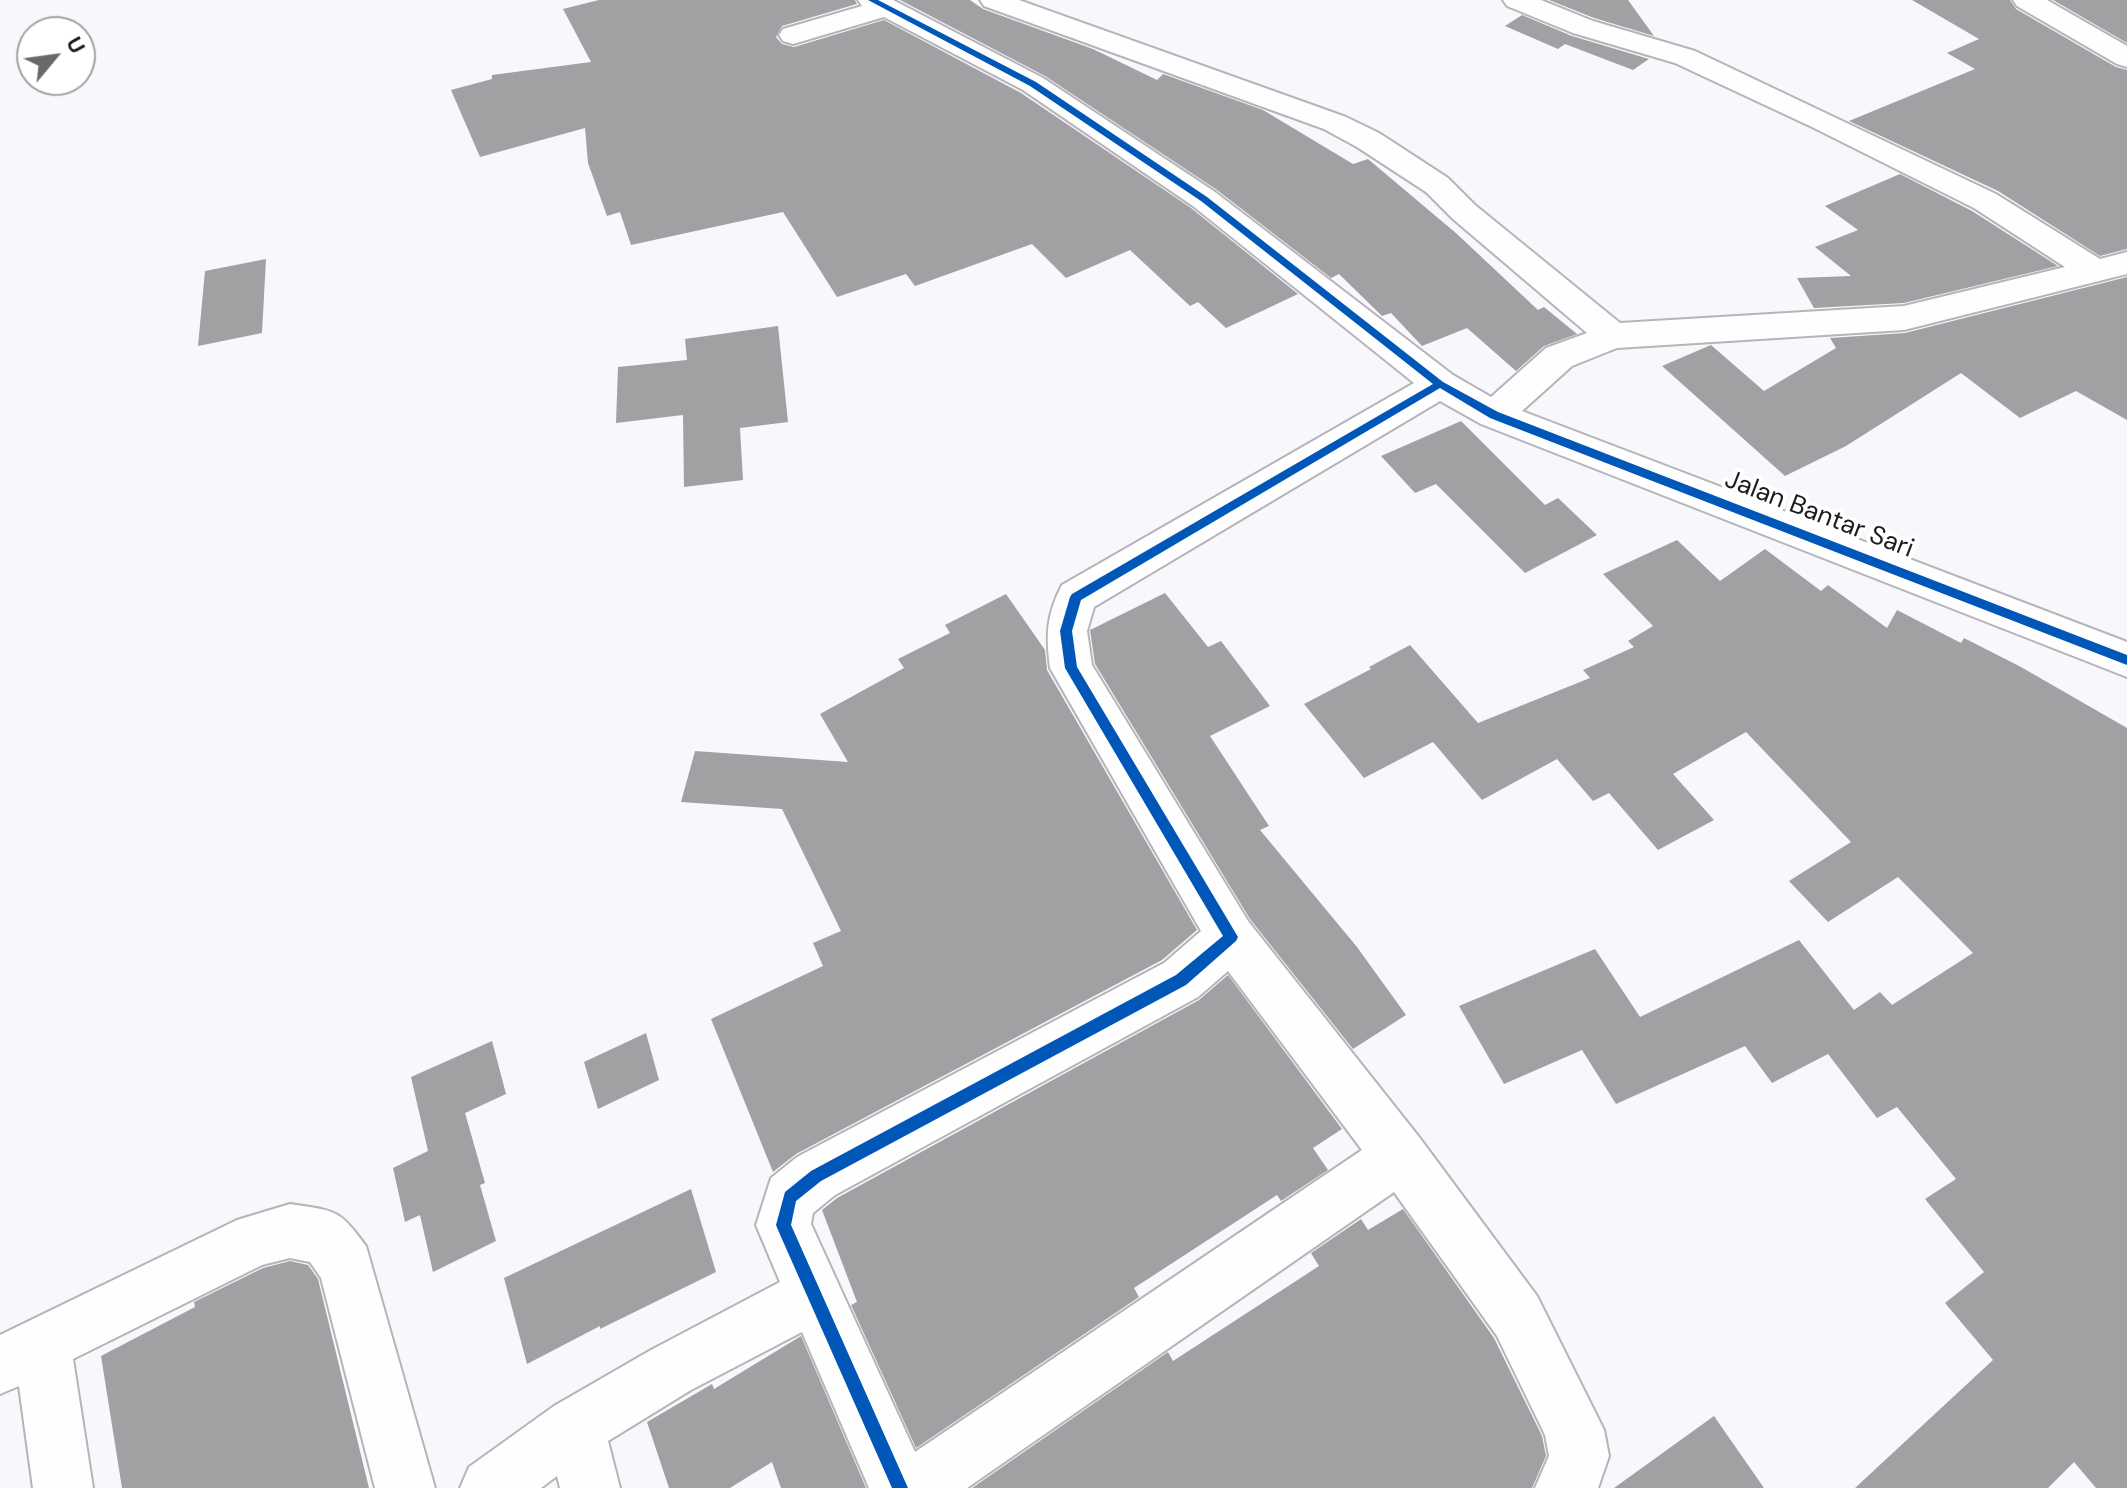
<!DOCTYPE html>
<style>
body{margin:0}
#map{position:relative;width:2127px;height:1488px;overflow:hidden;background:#f8f7fc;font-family:"DM Sans",sans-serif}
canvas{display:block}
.north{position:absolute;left:16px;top:16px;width:80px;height:80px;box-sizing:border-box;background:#fff;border:2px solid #a4a4a5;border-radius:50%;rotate:61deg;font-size:22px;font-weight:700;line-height:32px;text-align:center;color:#1c1b1f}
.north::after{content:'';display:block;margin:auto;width:28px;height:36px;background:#69686c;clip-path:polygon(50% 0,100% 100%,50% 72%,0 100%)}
</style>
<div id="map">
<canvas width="2127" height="1488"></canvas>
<div class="north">U</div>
</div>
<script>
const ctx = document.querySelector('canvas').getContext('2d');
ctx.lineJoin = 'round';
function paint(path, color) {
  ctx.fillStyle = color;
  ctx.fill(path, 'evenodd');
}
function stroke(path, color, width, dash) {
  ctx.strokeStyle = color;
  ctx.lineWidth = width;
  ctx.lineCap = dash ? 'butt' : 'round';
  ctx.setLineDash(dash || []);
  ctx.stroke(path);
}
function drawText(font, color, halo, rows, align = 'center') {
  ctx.font = font + ' "DM Sans",sans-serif';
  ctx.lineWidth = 8;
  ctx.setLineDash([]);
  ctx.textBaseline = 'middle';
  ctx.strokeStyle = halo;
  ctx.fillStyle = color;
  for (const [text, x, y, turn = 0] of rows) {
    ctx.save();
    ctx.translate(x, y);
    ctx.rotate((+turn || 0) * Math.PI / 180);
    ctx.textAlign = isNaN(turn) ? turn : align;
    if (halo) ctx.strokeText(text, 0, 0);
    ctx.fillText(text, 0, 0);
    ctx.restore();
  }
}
paint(new Path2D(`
 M599,0H855L857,4L782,26L776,37L782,44L794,47L884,20L1021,93L1191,208L1298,294L1226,328L1198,302L1190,306L1130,250L1066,278L1032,244L915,286L906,274L837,297L783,212L631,245L620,212L607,216L588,163L585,128L480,157L451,90L492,79V75L591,62L563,9Z
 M900,0H970L983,9L1093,49L1157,80L1163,74L1263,110L1353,164L1368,159L1457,234L1538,310L1544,307L1577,334L1544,346L1516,371L1467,328L1422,346L1391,313L1382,316L1339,274L1331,278L1217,190L1045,76Z
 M1549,0H1628L1654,36L1594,18Z
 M1912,0H2010L2016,9L2116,67L2127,70V249L2100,256L1998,191L1849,121L1975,69L1947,53L1979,39Z
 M2053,0H2127V43Z
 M1522,15L1572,36L1649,59L1633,70L1565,44L1558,49L1505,26Z
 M1900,174L1972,211L2058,266L1904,303L1814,308L1797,278L1851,276L1815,247L1858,230L1825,206Z
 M266,259L262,333L198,346L205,271Z
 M2127,277V420L2076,391L2020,418L1961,373L1846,446L1785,476L1662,366L1711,345L1764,391L1836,348L1830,338L1905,333Z
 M778,326L788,422L740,428L743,480L684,487L683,415L616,423L618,367L687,360L685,339Z
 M1461,421L1545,505L1558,498L1597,535L1525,573L1436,484L1415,493L1381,456Z
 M1677,540L1720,581L1765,549L1821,591L1828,585L1887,628L1897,610L1961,643L1964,638L2021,667L2127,728V1488H2096L2074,1462L2048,1488H1855L1993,1360L1945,1303L1984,1272L1925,1199L1956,1179L1897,1107L1877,1118L1828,1054L1772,1083L1745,1046L1616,1104L1582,1050L1504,1084L1459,1006L1595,949L1640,1017L1799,940L1854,1010L1880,992L1892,1005L1973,953L1898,877L1828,922L1789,881L1851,842L1746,732L1673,774L1714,820L1658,850L1609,793L1593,801L1557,759L1482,800L1433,742L1364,778L1304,704L1371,669L1369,667L1410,645L1478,723L1590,678L1583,670L1634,647L1628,641L1653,626L1603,574Z
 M1165,593L1208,647L1221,641L1270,706L1210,736L1269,826L1260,830L1357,947L1406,1015L1353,1049L1250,919L1095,664L1090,630Z
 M1006,594L1045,650L1047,670L1197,930L1162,960L796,1154L773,1172L711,1019L823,966L813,943L841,931L782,809L681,802L695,751L848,762L820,714L904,668L898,659L950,633L945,625Z
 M1228,975L1342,1129L1313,1148L1328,1170L1281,1201L1277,1195L1134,1288L1139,1297L916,1448L851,1305L857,1302L822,1210L837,1198L1199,1000Z
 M646,1033L659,1080L598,1109L584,1062Z
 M492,1041L506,1094L465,1113L485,1183L480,1185L496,1241L433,1272L420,1215L405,1222L393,1168L428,1151L411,1077Z
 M691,1189L716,1272L600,1329V1326L527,1364L504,1278Z
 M1403,1209L1494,1338L1542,1436L1546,1456L1532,1488H972L1168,1352L1173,1361L1319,1266L1311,1253L1361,1219L1368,1230Z
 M290,1261L308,1265L318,1279L369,1488H122L101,1356L195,1307L194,1302L263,1268Z
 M801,1336L866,1488H781L772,1462L730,1488H669L647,1422L712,1384L714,1389Z
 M1714,1416L1764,1488H1614Z`), '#a1a0a3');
const minor = new Path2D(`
 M858,0H893L1043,78L1215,192L1453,375L1491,397L1546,348L1587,333L1453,219L1426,192L1357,147L1324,129L984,6L980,0H1019L1346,117L1379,133L1448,178L1475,205L1620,323L1904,306L2065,267L1974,208L1812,127L1675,63L1573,33L1507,6L1503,0H1541L1593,21L1695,51L1996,194L2100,259L2127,252V274L1904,330L1617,348L1572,366L1522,411L2127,642V677L1481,424L1440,401L1094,607L1087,631L1092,665L1248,921L1419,1137L1537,1296L1604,1430L1609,1456L1598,1488H1535L1549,1456L1545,1435L1497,1336L1394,1192L967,1488H869L802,1332L691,1390L608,1441L620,1488H560L557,1476L541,1488H460L469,1467L554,1406L651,1350L780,1282L756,1225L771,1178L797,1157L1164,963L1201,931L1050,668C1046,635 1046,616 1062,585L1414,383L1193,206L1023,90L884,17L793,44L783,41L779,35L783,29L862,6ZM1228,971L1362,1150L915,1452L811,1224L813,1213L835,1195L1198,997Z
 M2013,0H2047L2127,46V67L2117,64L2017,6Z
 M290,1204C335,1211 339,1208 366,1246L435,1488H375L321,1278L310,1262L290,1258L262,1265L73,1359L93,1488H33L19,1386L0,1394V1335L237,1220Z`);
stroke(minor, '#b5b4b8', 4);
paint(minor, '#fefeff');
paint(new Path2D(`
 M868,0H878L1036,82L1207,197L1443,382L1498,412L2127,655V665L1490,418L1440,388L1081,600L1072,631L1077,667L1238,937L1236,941L1186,985L821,1181L796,1201L791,1225L908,1488H892L778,1230L776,1225L785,1192L811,1171L1176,975L1223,936L1065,668L1060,631L1070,597L1072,594L1433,384L1201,201L1030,86Z`), '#0057b8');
drawText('26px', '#1c1b1f', '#fff', [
 ["Jalan Bantar Sari",1819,515,21]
]);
</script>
